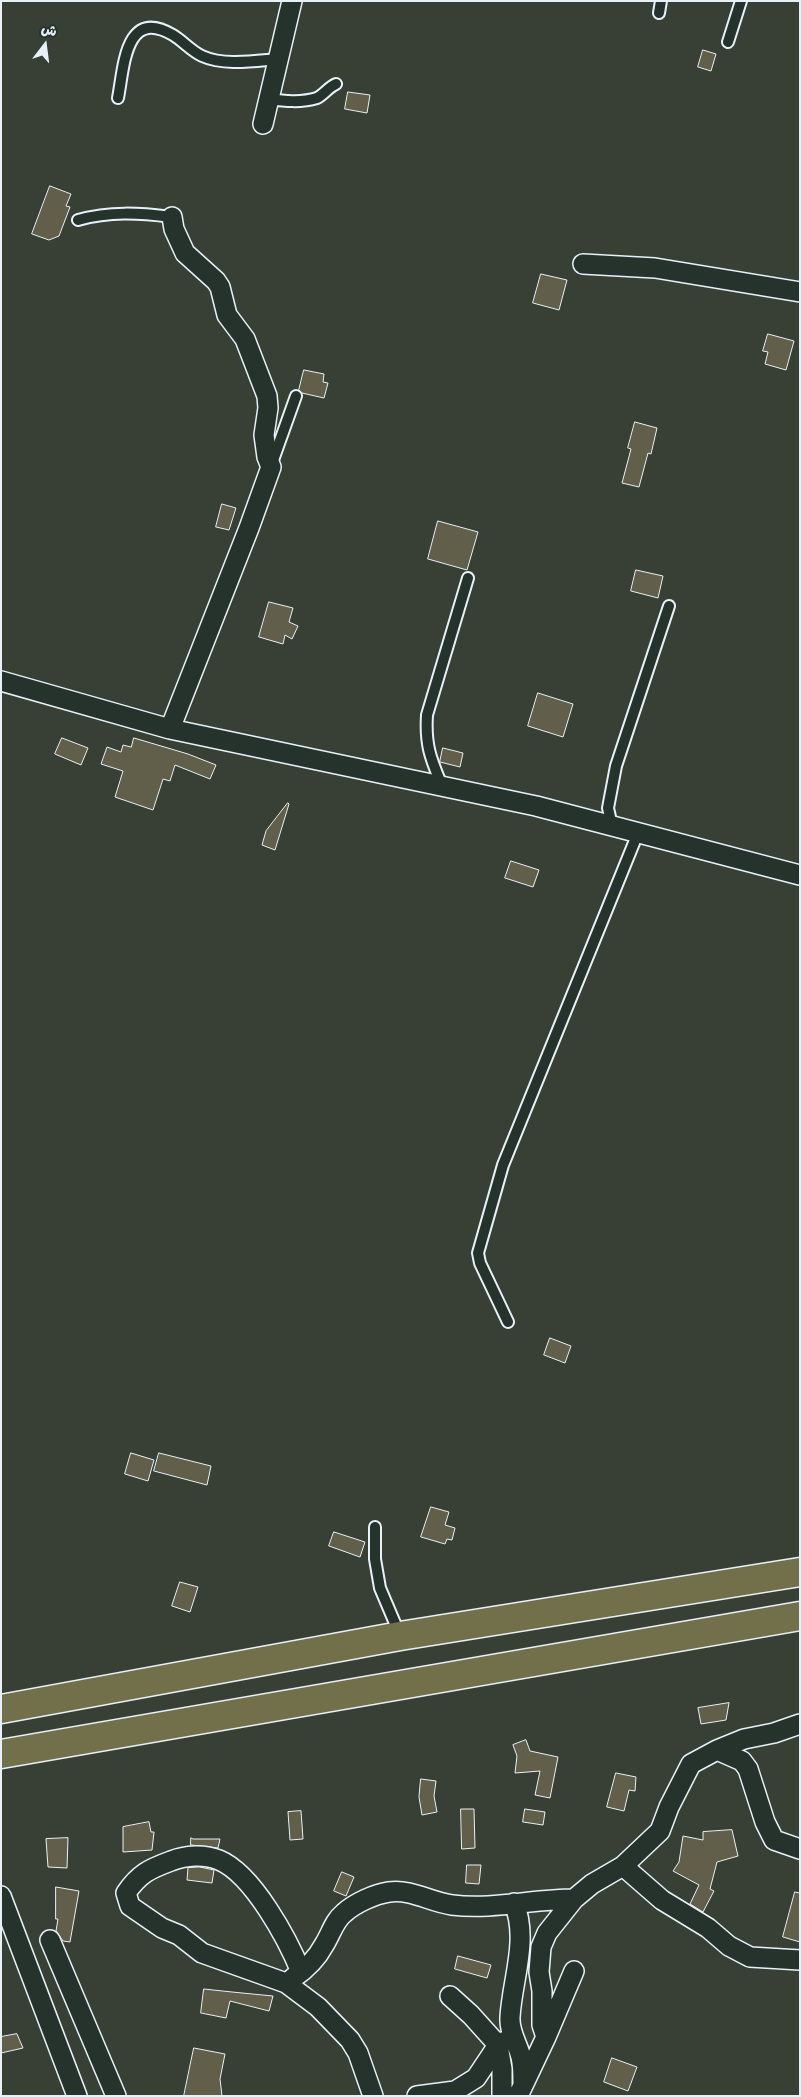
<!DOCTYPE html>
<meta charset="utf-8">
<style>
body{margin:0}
#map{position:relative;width:801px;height:2097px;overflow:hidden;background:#384036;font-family:Pangolin,"Playpen Sans Arabic",sans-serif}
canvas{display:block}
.frame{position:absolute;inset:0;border:2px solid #e8f1f8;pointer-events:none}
.north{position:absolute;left:20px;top:20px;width:50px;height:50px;-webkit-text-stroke:4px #26332d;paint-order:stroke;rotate:15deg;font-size:14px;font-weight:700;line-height:20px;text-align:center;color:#e8f1f8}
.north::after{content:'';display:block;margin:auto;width:18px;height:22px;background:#e8f1f8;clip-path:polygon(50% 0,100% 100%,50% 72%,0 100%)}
</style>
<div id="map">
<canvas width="801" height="2097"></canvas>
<div class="frame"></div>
<div class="north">ش</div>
</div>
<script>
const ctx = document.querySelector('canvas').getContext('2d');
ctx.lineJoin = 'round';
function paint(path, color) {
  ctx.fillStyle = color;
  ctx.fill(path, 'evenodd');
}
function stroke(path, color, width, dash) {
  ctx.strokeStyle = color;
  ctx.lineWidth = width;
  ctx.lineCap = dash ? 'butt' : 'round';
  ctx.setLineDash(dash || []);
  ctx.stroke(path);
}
const building = new Path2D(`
 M703,50L716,54L711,71L698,67Z
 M348,92L370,95L367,113L345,109Z
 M50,186L71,194L66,206L70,207L59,236L49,240L32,234Z
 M541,274L567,280L559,310L533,303Z
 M768,334L794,341L786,370L765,364L768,352L763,351Z
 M304,370L324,374L323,382L328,383L324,398L302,393L299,390Z
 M635,422L657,428L651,454L648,453L639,487L622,483L631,449L628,448Z
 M222,504L236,508L229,530L216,527Z
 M438,521L478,532L467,570L428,559Z
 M636,570L663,576L658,598L631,591Z
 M269,602L293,608L289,622L298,626L292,639L285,635L283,644L259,637Z
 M538,693L573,704L563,737L528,726Z
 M62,738L88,748L81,765L55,754Z
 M134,738L188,754L216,765L210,779L175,765L170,781L163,779L153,810L115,797L123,771L101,764L107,747L121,752L123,745L131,747Z
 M443,748L463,753L460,767L440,762Z
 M288,803L289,804L275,850L262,845L266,831Z
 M511,861L539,870L533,887L505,878Z
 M550,1338L571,1346L565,1363L544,1355Z
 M131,1453L154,1460L148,1481L125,1474Z
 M159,1453L211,1466L207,1485L154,1471Z
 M431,1507L449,1512L445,1525L455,1528L452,1540L447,1539L445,1544L421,1537Z
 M334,1532L365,1542L360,1557L329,1546Z
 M180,1582L198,1587L190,1612L172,1606Z
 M729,1703L726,1720L701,1724L698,1708Z
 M526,1740L530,1751L558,1757L550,1798L535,1795L540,1771L515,1773L517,1756L513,1745Z
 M616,1773L636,1777L635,1791L629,1790L624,1811L607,1807Z
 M421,1779L436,1781L434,1796L437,1812L422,1815L419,1797Z
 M461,1809H474L475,1848L462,1849Z
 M525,1809L545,1812L543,1825L523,1822Z
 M301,1811L303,1839L290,1840L288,1812Z
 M149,1822L151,1832H154L152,1850L123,1852V1827Z
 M732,1830L738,1856L717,1862L710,1889L714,1891L703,1912L690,1904L699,1885L673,1871L679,1862L683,1836L703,1840V1832Z
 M68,1838L67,1868L48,1867L46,1839Z
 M191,1838L193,1839H220L218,1848L191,1845Z
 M467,1865H481L479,1884L466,1883Z
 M200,1867L214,1870L212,1883L187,1880L188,1868Z
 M342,1872L354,1877L346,1896L334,1891Z
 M56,1887L79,1891L70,1942L63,1941L56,1931L58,1919H56Z
 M795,1892L800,1893V1942L783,1937Z
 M458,1956L491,1965L487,1978L455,1969Z
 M204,1989L232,1992L273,1996L269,2011L230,2001L226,2018L201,2013Z
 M17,2034L23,2048L1,2053V2037Z
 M194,2048L225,2054L220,2079L222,2096H184Z
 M612,2058L637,2067L628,2091L604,2082Z`);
paint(building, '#615e4a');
stroke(building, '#e8f1f8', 1);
const service = new Path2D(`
 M659,13L661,1
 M728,42L741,1
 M118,98C124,67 125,7 173,35C183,41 191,51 202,56C224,66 254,61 278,59
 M268,99C284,101 301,103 317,98C323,95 329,87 336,84
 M78,220C110,211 139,213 172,217
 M272,463L296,396
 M442,786C431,759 425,746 427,715L468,578
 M612,826L608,808L616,766L669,606
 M508,1322L480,1263L478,1253L503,1165L638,833
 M375,1527V1559L380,1588L400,1635`);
const minor = new Path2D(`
 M263,124L292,1
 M583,264L655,268L800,292
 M1,681L170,729L536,806L800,875
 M170,729L249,528L271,467L267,457L264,435L268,408L267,396L245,339L227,315L220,287L216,281L185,253L174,229L172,217
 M717,1750L742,1761L748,1769L765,1822L774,1840L800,1849
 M623,1866L662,1900L708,1928L729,1946L750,1957L800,1960
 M1,1896L77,2096
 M514,1903C529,1940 512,1980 510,2017C509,2032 517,2042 521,2057C523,2065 523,2075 523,2083
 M50,1940L116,2096
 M301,1972C288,1940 253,1874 219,1860C204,1854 186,1855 171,1861C149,1869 139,1874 126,1893L130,1906L162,1928L179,1935L202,1953L286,1983L318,2007L350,2040L358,2053L373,2096
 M293,1978C305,1970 317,1958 324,1945C331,1934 334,1921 344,1913C355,1903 375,1894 389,1892C412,1889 430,1902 452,1905C493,1910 533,1899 574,1899
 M546,2037L574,1971
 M502,2042L498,2045L502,2069V2096
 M417,2096L455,2091L476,2078L498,2045L471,2015L450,1996
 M518,2096L546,2037L542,2025V1991L539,1972L541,1947L547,1933L574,1899L592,1884L623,1866L660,1831L669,1807L691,1764L717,1750L744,1739L774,1733L800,1724`);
const primary = new Path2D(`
 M1,1709L400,1636L800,1572
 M1,1754L800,1616`);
stroke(service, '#e8f1f8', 14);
stroke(minor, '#e8f1f8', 22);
stroke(primary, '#e8f1f8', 31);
stroke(service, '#26332d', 10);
stroke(minor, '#26332d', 19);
stroke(primary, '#71704a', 28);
</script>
